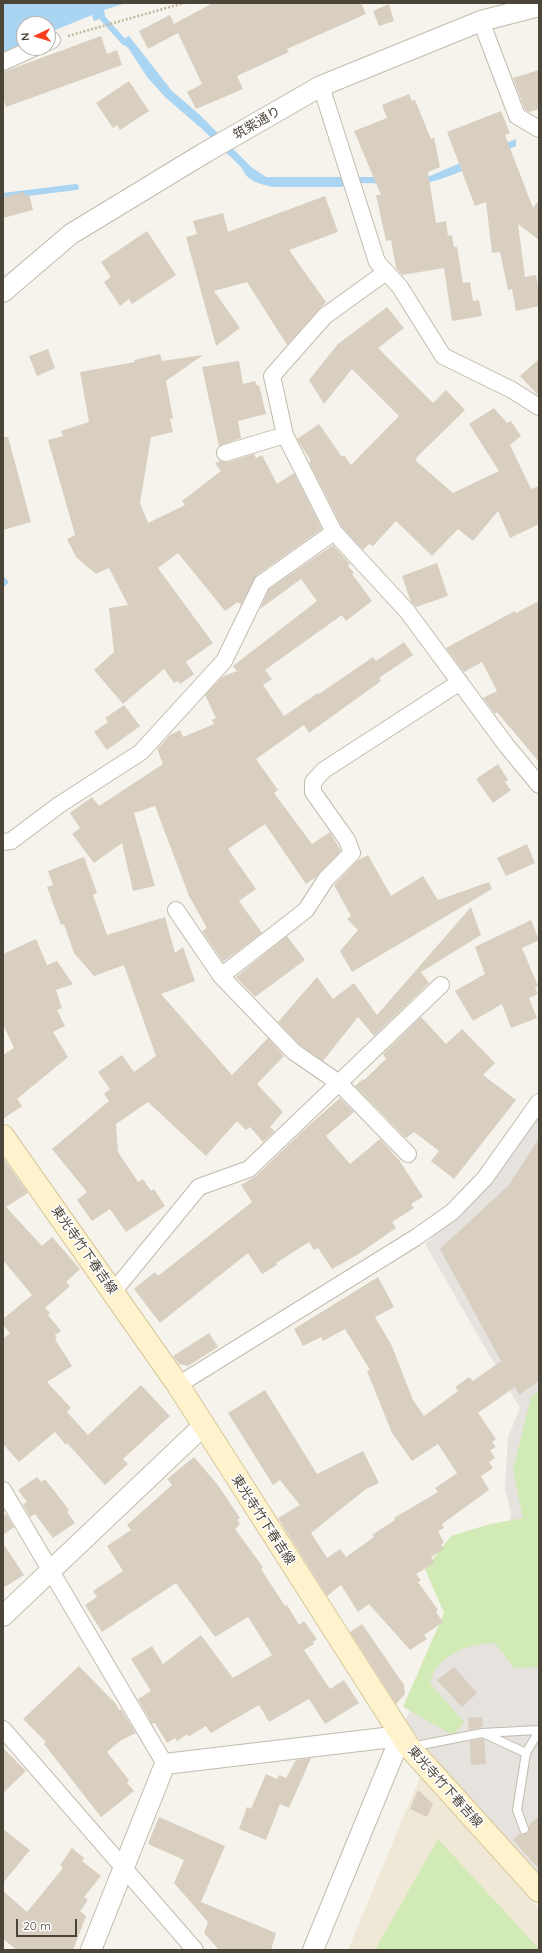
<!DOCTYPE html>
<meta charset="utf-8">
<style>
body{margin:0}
#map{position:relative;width:542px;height:1953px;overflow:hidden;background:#f6f3ec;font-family:Quicksand,sans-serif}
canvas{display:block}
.frame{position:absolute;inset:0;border:4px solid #4b4439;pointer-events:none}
.north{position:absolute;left:16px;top:16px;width:40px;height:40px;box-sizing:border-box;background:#fff;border:1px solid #b7b4b0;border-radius:50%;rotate:266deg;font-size:11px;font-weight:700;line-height:16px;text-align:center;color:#4b4439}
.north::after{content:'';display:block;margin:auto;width:14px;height:18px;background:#fc3f1d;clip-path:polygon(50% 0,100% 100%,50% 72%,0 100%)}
.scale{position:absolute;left:16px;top:1919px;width:61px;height:18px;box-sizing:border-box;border:2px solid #4b4439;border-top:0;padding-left:5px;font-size:12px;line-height:14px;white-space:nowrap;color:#4b4439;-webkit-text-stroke:3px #fff;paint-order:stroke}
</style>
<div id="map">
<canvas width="542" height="1953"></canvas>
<div class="frame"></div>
<div class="north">N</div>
<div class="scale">20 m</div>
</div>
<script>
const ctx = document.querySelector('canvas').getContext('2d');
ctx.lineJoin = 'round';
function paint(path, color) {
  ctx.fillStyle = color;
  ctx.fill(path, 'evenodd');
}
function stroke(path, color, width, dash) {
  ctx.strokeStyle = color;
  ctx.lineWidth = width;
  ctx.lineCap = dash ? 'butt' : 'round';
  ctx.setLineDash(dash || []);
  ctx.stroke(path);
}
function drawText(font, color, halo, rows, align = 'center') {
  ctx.font = font + ' Quicksand,"Noto Sans JP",sans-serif';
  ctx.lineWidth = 3;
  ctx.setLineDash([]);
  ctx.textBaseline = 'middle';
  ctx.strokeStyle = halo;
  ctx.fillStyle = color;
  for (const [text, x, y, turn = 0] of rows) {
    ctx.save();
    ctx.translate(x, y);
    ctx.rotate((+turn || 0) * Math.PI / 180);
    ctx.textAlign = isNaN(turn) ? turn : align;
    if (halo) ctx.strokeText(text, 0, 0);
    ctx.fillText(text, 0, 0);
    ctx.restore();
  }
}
paint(new Path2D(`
 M539,1117V1874L437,1761L404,1722L508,1530L511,1513L505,1488L508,1437L520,1408L425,1244L493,1181Z`), '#e6e2dd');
paint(new Path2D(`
 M420,1777L539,1909V1950H348Z`), '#efe8d6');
paint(new Path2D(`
 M539,1391V1667L514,1668L495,1643C469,1643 436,1655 430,1683L464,1722L453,1735L403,1707L444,1613L425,1569L451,1536L490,1524L523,1518L513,1470L531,1397Z
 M438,1839L539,1949V1950H375Z`), '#d2eab5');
paint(new Path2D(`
 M3,3H126L104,10L105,17L94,21L92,15L48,33V24H24V43L3,53Z
 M121,36L123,39L129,36L172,91L201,116L251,167L266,177H421L430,176L516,139V146C486,159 454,178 421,184L356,183L340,187H274C262,185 246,181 242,168L202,129L165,97L147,77L129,49L117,38Z`), '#a9d4f2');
stroke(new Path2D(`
 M93,3L98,13L124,42
 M3,196L76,187
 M3,580L5,582L3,584`), '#a9d4f2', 6);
paint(new Path2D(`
 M213,3H361L366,14L287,49L289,52L237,76L243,89L196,109L187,92L202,84L178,33L148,49L139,31L170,15L174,24Z
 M389,4L394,21L379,26L373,11Z
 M101,36L107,54L117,50L122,65L6,107L3,98V72Z
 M539,70V109L529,112L525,110L513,78Z
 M129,81L149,111L120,130L117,125L113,128L96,103Z
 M409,94L412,101L415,100L431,139L434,137L440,167L428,172L436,223L446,221L448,236L452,235L454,247H457L463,283L470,282L473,301L479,300L482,316L452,321L444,268L402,275L396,268L391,240L386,241L376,195H381L354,131L387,118L382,105Z
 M501,111L510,133L505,135L533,208L539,200V240L518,224L525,277L536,275L539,291V306L516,311L512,289L508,290L500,252L492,253L486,202L475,206L447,132Z
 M24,192L25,196L29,194L33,210L3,218V197Z
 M325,196L338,232L289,250L326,302L287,345L247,282L214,291L240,328L216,346L186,237L197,234L193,221L223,213L228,232Z
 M147,231L176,275L132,304L129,299L120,306L104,282L111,277L101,262Z
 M387,307L404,328L378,348L433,403L446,390L465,410L416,458L417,459L416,461L453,493L499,471L469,424L494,408L507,423L511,421L521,436L510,445L531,489L539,486V524L510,538L498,511L473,541L458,529L432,556L396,521L373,546L369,544L363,550L342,527L309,462L311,461L297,439L319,424L342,457L344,455L351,465L399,416L352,369L324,404L309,380L338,344Z
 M48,349L55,368L37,376L29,356Z
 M160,354L162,361L203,355L166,381L173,418L170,419L173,432L151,437L140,503L148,523L185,505L182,501L221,471L215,463L220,461L228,462L254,454L256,458L262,455L277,484L294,473L322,529L257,575L241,605L238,602L225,611L178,553L158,568L213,643L186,662L194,674L180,684L178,681L174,683L164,669L123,704L94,670L114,652L109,608L128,605L109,568L96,574L76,557L67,539L75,535L48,440L63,436L61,431L89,422L80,372L135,362L134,360Z
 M539,359V396L520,376Z
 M239,361L243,384L255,381L257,386L259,385L266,414L238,421L241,438L219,446L202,367Z
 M3,437H8L31,522L3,530Z
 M333,545L350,564L348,566L354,573L352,574L372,601L346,621L342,615L265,670L272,679L263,685L284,716L318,693L319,694L373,657L376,661L404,642L413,655L379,678L381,681L309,733L304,725L256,759L278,790L274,793L312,844L330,832L341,851L316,877L306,884L265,824L228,849L256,889L239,901L262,933L223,962L202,931L207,928L189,896L155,806L134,813L155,886L133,891L122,843L94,863L72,834L80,828L70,813L92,797L99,806L163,764L157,749L170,735L180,730L183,737L214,724L212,720L216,718L205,695L222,677L237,671L233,666L317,601L301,579L260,609L269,589Z
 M437,563L448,596L416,607L411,602L402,576Z
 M539,601V762L497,712L495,714L483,698L497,691L482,662L464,672L446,648L515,611L516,613Z
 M124,705L140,726L107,750L94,732L108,722L105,718Z
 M498,764L508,780L505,782L511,790L493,803L476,779Z
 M527,844L535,863L506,876L497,858Z
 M368,855L391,896L423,876L438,900L489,882L492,889L352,972L340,951L358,930L347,919L351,916L334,885L358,860Z
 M84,857L97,893L93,895L107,935L165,917L175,953L183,947L195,981L161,994L232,1075L268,1038L284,1056L257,1084L283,1112L270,1127L275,1131L263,1142L250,1127L246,1130L237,1121L206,1156L148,1102L116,1124L118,1152L138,1182L143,1179L151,1191L154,1189L165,1206L126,1232L110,1209L92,1221L77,1200L87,1192L52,1149L109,1101L104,1094L110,1089L98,1072L122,1055L134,1072L156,1056L124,965L94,976L74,953L64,924L61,925L47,887L53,885L48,871Z
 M471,907L481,935L421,972L429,983L374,1036L358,1017L323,1061L300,1045L278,1022L317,977L333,999L354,983L377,1015Z
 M531,920L539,940L522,948L538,986L535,988L538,994L529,998L537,1018L511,1028L502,1004L473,1021L455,991L485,974L475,947Z
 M287,936L305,960L255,997L236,977Z
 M36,939L47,965L57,961L73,984L56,990L62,1008L57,1010L65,1026L53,1032L68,1057L17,1099L22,1106L3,1119V1055L14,1048L3,1024V954Z
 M421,1017L446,1044L462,1029L495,1063L483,1075L516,1100L454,1179L431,1161L439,1151L414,1132L406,1138L355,1086L363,1079L364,1080L386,1059L383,1054Z
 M340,1098L354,1112L326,1136L350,1164L380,1139L399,1160L423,1197L411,1204L414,1208L392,1222L396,1228L357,1255L332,1269L318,1248L314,1250L309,1242L276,1263L277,1265L262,1274L248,1253L160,1323L134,1289L155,1272L158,1276L252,1202L241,1185L256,1176L305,1129Z
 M539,1138V1381L519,1395L515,1387L478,1413L496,1439L492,1442L496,1447L490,1450L495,1458L489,1462L493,1468L481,1476L489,1490L442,1524L444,1528L438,1531L444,1543L441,1544L444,1549L431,1557L434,1563L416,1574L421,1580L418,1582L438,1610L436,1612L443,1622L424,1635L427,1639L410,1650L369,1604L358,1612L341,1585L327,1596L278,1518L300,1505L280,1480L273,1485L228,1413L265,1390L317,1474L363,1451L379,1483L366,1489L311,1533L327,1558L340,1549L346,1557L374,1537L372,1535L395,1520L394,1518L438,1492L435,1488L457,1473L438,1444L412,1461L392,1433L367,1371L370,1370L345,1329L323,1341L321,1337L303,1346L294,1329L378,1277L394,1307L375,1317L391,1344L413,1400L424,1416L458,1391L455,1387L469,1377L473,1381L501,1361L440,1249L509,1185Z
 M3,1158L28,1193L6,1207L42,1246L52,1237L80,1269L66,1282L70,1286L45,1308L50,1313L48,1315L61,1331L55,1335L57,1338L55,1339L72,1366L47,1382L71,1408L67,1412L88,1435L141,1385L170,1416L123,1459L128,1464L105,1485L67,1443L66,1445L55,1432L19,1462L3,1444V1339L10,1333L3,1325V1319L32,1295L3,1260Z
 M209,1333L218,1347L188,1366L179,1364L173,1356Z
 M194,1457L217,1484L240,1518L237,1520L240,1524L235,1529L263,1567L261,1569L285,1606L287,1605L299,1625L304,1621L317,1639L313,1642L314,1644L304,1650L330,1689L344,1680L359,1703L325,1724L309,1699L269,1722L259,1705L211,1733L206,1726L188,1737L187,1734L177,1741L175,1738L167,1743L155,1723L152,1724L138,1699L151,1691L131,1659L152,1646L163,1664L201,1635L233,1678L272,1655L248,1617L215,1637L176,1583L102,1632L85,1605L97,1597L93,1591L123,1571L107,1546L131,1530L127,1525L172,1485L167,1479Z
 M37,1477L41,1482L45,1479L69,1510L67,1512L75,1523L53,1538L35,1514L30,1517L23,1504L27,1502L18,1490Z
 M6,1514L14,1527L3,1535V1516Z
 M3,1543L24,1575L3,1588Z
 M362,1624L404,1685L405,1694L396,1704L350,1632Z
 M79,1666L116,1704L119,1710L121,1709L136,1733L120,1741L107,1752L129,1780L127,1783L134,1791L101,1817L44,1744L46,1742L23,1719Z
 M454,1667L477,1693L462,1707L437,1680Z
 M482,1717L483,1727L469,1730L468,1718Z
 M482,1739H484L486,1764L471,1765L470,1741Z
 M3,1748L26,1771L3,1793Z
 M311,1758L289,1808L280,1804L266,1840L239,1829L247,1807L251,1809L266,1774L277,1779L279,1775L286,1778L296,1760Z
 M418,1790L433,1804L427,1817L410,1809Z
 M539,1816V1869L513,1840L520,1833L523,1834L528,1833L529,1825Z
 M159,1817L225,1846L201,1902L276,1933L271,1950H219L204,1933L208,1922L174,1883L184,1860L148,1844Z
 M3,1829L30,1850L3,1883Z
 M72,1848L84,1858L82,1861L101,1876L84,1897L88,1900L80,1911L86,1916L73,1950H17L3,1939V1891L27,1912L63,1868L60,1865Z`), '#d8cfc1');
const service = new Path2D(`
 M483,1733L526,1753
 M411,1747L482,1733L539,1730
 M524,1829L517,1810L526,1753L539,1731`);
const minor = new Path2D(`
 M481,21L517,116L539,129
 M48,42L52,40
 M3,62L34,48
 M321,86L377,262L400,287L443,356L512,390L539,407
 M225,453L285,435L272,376L325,316L386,272
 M334,532L407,611L506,745L539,785
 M3,842L11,841L59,805L141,752L224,661L262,583L334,532L285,435
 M176,910L221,976L294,1052L339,1083L408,1154
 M221,976L306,910L326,879L352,853L347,840L313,792V782L324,770L460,682
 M113,1292L199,1187L249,1169L441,985
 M178,1385L415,1238L452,1212L485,1178L539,1102
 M3,1490L165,1764
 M3,1729L195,1950`);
const tertiary = new Path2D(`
 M3,292L71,234L206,152L321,86L481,21L539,6
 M3,1616L203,1426
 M91,1950L165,1764L401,1736L313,1950`);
const secondary = new Path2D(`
 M3,1136L178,1385L409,1747L539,1891`);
stroke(service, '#c2bbae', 10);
stroke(minor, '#c2bbae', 18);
stroke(tertiary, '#c2bbae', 22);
stroke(secondary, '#d6c79b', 24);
stroke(new Path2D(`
 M68,36L184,3`), '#c4b79f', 2.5, [2, 2]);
stroke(service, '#fff', 8);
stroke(minor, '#fff', 16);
stroke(tertiary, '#fff', 20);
stroke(secondary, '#fff3cd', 22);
drawText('13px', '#4b4439', '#fff', [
 ["筑紫通り",257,123,-30],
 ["東光寺竹下春吉線",84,1250,55],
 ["東光寺竹下春吉線",263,1520,57],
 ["東光寺竹下春吉線",445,1787,48]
]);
</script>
